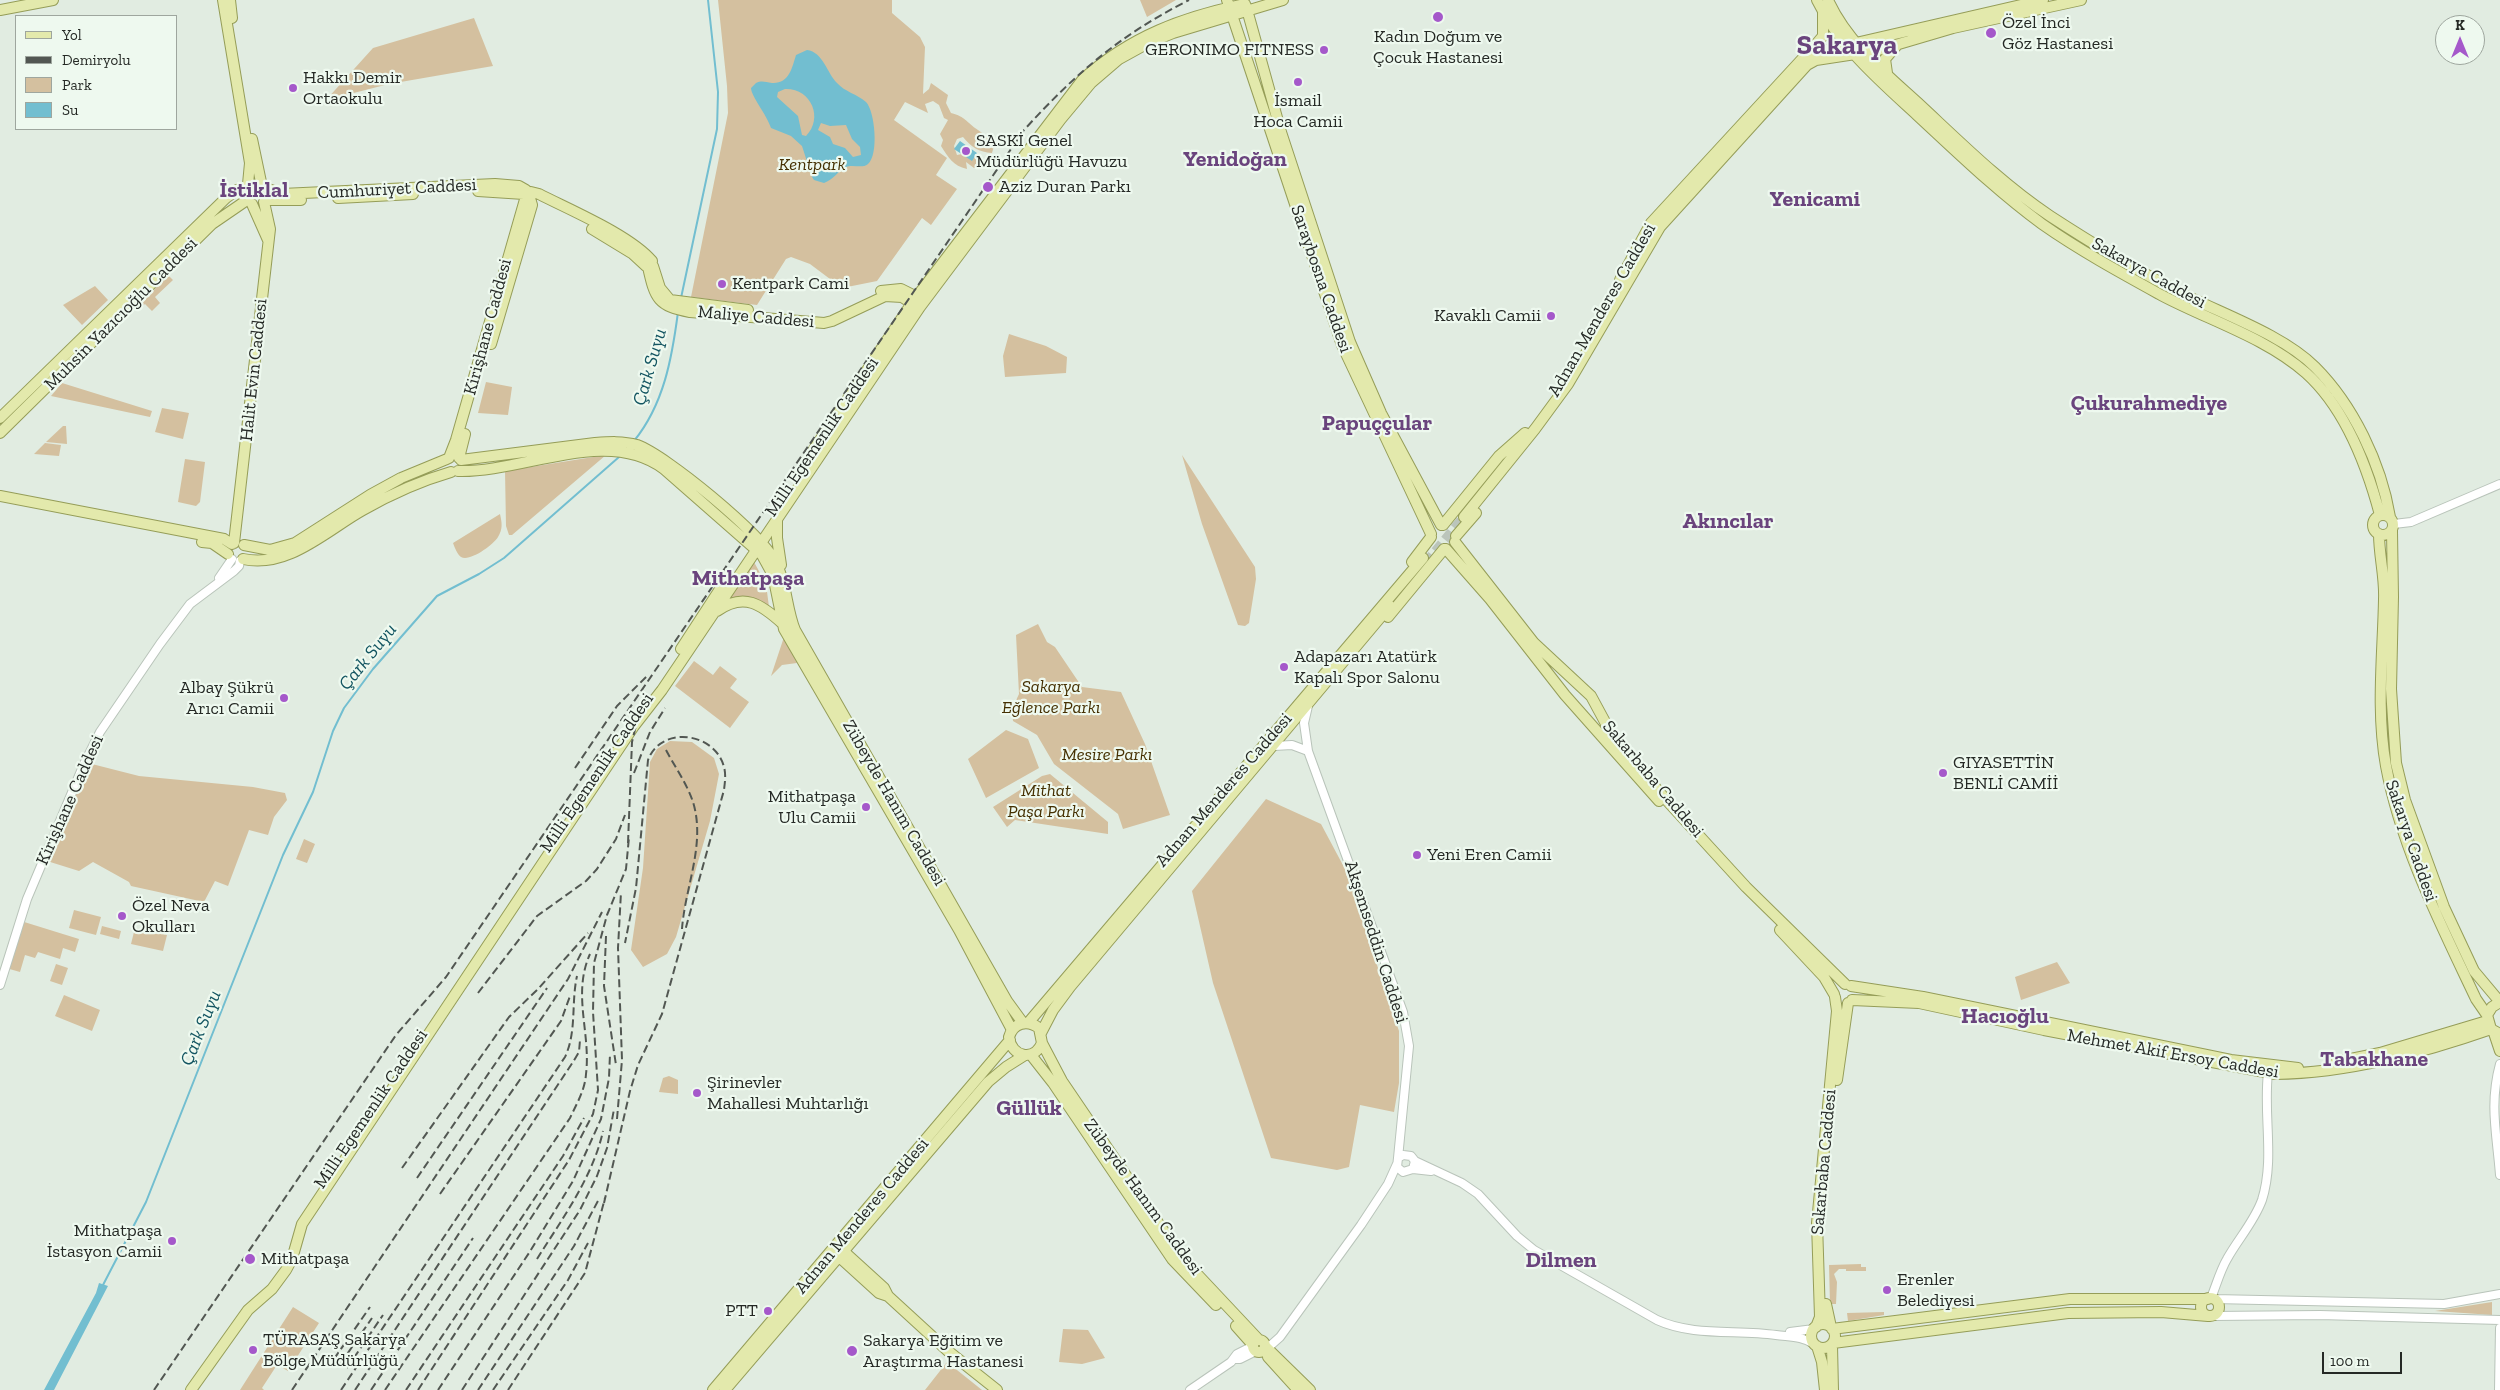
<!DOCTYPE html>
<meta charset="utf-8">
<style>
body{margin:0}
#map{position:relative;width:2500px;height:1390px;overflow:hidden;background:#e1ece1;font-family:"Zilla Slab",serif}
canvas{display:block}
.legend{position:absolute;left:15px;top:15px;width:162px;height:115px;box-sizing:border-box;background:#eef9ef;border:1px solid #9ea69e;margin:0;padding:6px 9px;list-style:none;font-size:15px;color:#252925}
.legend li{display:flex;align-items:center;gap:10px;height:25px}
.legend b{width:25px;border:1px solid #9ea69e}
.north{position:absolute;left:2435px;top:15px;width:50px;height:50px;box-sizing:border-box;background:#eef9ef;border:1px solid #9ea69e;border-radius:50%;rotate:0deg;font-size:14px;font-weight:700;line-height:20px;text-align:center;color:#252925}
.north::after{content:'';display:block;margin:auto;width:18px;height:22px;background:#a558ca;clip-path:polygon(50% 0,100% 100%,50% 72%,0 100%)}
.scale{position:absolute;left:2322px;top:1352px;width:80px;height:22px;box-sizing:border-box;border:2px solid #252925;border-top:0;padding-left:6px;font-size:15px;line-height:18px;white-space:nowrap;color:#252925;-webkit-text-stroke:4px #eef9ef;paint-order:stroke}
</style>
<div id="map">
<canvas width="2500" height="1390"></canvas>
<ul class="legend">
<li><b style="height:6px;background:#e3e9ac"></b>Yol</li>
<li><b style="height:6px;background:#525752"></b>Demiryolu</li>
<li><b style="height:14px;background:#d4c09f"></b>Park</li>
<li><b style="height:14px;background:#72bed0"></b>Su</li>
</ul>
<div class="north">K</div>
<div class="scale">100 m</div>
</div>
<script>
const ctx = document.querySelector('canvas').getContext('2d');
ctx.lineJoin = 'round';
function paint(path, color) {
  ctx.fillStyle = color;
  ctx.fill(path, 'evenodd');
}
function stroke(path, color, width, dash) {
  ctx.strokeStyle = color;
  ctx.lineWidth = width;
  ctx.lineCap = dash ? 'butt' : 'round';
  ctx.setLineDash(dash || []);
  ctx.stroke(path);
}
function drawText(font, color, halo, rows, align = 'center') {
  ctx.font = font + ' "Zilla Slab",serif';
  ctx.lineWidth = 4.5;
  ctx.setLineDash([]);
  ctx.textBaseline = 'middle';
  ctx.strokeStyle = halo;
  ctx.fillStyle = color;
  for (const [text, x, y, turn = 0] of rows) {
    ctx.save();
    ctx.translate(x, y);
    ctx.rotate((+turn || 0) * Math.PI / 180);
    ctx.textAlign = isNaN(turn) ? turn : align;
    if (halo) ctx.strokeText(text, 0, 0);
    ctx.fillText(text, 0, 0);
    ctx.restore();
  }
}
paint(new Path2D(`
 M718,0H892V13L920,37L925,47L923,94L929,89L931,83L948,95L946,103L951,113C966,117 966,122 978,130C986,136 990,136 994,146L992,153C979,152 971,147 963,137L957,139L954,146L957,155L967,153C974,156 979,159 979,167L974,168L966,162L967,169C953,166 948,157 941,146L943,140L940,134L948,120L944,118L939,105L933,101L925,104L928,113L905,102L894,120L947,158L936,175L957,189L931,225L922,218L877,281L842,288L810,264L791,257L786,259L757,305L691,297L728,113L727,86Z
 M1140,0H1176L1147,17Z
 M474,18L493,66L389,84L326,100L373,48Z
 M168,275L173,280L155,297L160,303L152,311L145,304L140,308L138,307Z
 M95,286L108,300L82,325L63,305Z
 M1009,334L1046,346L1067,357L1066,373L1005,377L1003,356Z
 M486,382L512,387L508,415L478,413Z
 M62,383L152,411L150,417L51,396Z
 M162,408L189,413L183,439L155,432Z
 M63,426H66L67,444L46,442Z
 M45,443L61,445L59,456L34,454Z
 M606,455L512,535H509L506,526L505,471Z
 M1182,455L1255,567L1256,579L1249,623L1245,626L1238,625L1202,524Z
 M185,459L205,462L200,502L196,506L178,502Z
 M500,514C502,523 503,529 498,537C493,545 470,562 461,557C457,554 455,548 453,543Z
 M754,562L766,584L769,607L754,599H730Z
 M1038,624L1047,642L1055,647L1082,687L1121,692L1145,744L1170,815L1123,829L1118,814L1054,764L1037,735L1013,721L1012,709L1019,694L1016,635Z
 M784,637L797,663L782,665L771,676Z
 M694,661L713,675L720,666L737,679L730,688L749,702L730,728L675,686Z
 M1006,730L1028,739L1039,768L986,798L968,759Z
 M670,741L692,742L714,758L719,774L710,821L676,937L667,954L643,967L631,950L643,868L650,762L657,749Z
 M88,763L139,776L253,787L285,793L287,800L274,817L268,835L249,830L228,886L215,881L204,902L131,886L129,882L93,862L79,871L47,861Z
 M1050,774L1108,822V834L1015,820L1007,827L993,807L1042,776Z
 M1266,799L1321,824L1345,869L1399,1031V1083L1394,1112L1360,1105L1349,1167L1337,1170L1271,1158L1213,983L1192,891Z
 M304,839L315,844L307,863L296,859Z
 M74,910L101,917L96,935L69,928Z
 M21,921L79,939L75,952L63,948L60,959L38,952L35,958L25,955L20,972L6,968Z
 M102,926L121,931L119,939L100,934Z
 M135,928L167,935L163,951L131,944Z
 M2057,962L2070,983L2021,1000L2015,977Z
 M56,964L68,968L62,985L50,981Z
 M64,995L100,1010L92,1031L55,1016Z
 M669,1076L678,1080V1094L659,1092L663,1078Z
 M1861,1264V1267H1866V1271H1846V1269H1839L1834,1274L1837,1282L1836,1304H1830L1829,1265Z
 M2492,1302V1315L2435,1311Z
 M293,1307L319,1323L288,1371L277,1365L262,1388L264,1390H240Z
 M1884,1312V1315L1848,1321L1847,1313Z
 M1063,1329L1088,1330L1105,1358L1082,1364L1059,1362Z
 M947,1362L982,1390H925Z`), '#d4c09f');
paint(new Path2D(`
 M807,50C823,52 827,73 837,83C845,92 857,94 866,102C875,111 879,155 868,164C862,169 853,164 846,167C838,171 833,180 824,183L814,180L812,177L802,146L791,136L771,128C767,115 751,96 751,88L756,83C762,80 765,82 772,83C789,84 792,68 796,55ZM785,89C811,88 824,118 806,136L802,135L798,116L777,97L778,92ZM821,123L830,126L846,125L852,139L860,147L861,155L853,157L845,148L833,144L830,137L818,130Z
 M960,141L977,153L972,161L954,149Z
 M99,1283L108,1286L54,1390H44L96,1293Z`), '#72bed0');
stroke(new Path2D(`
 M681,298L717,129L718,92L708,0
 M634,441C664,404 672,358 678,312
 M103,1285L146,1202L283,855L313,792L333,731L344,708L373,669L437,596L479,574L504,558L619,457`), '#72bed0', 2);
stroke(new Path2D(`
 M1426,563L1464,517`), '#bbc5bb', 10, [10, 5]);
const minor = new Path2D(`
 M2394,524L2411,522L2500,484
 M219,578L232,559
 M1308,706L1304,723L1308,751L1403,1012L1409,1046L1398,1158
 M1274,746L1292,745L1308,751
 M0,985L27,899L84,764L100,732L160,644L190,604L234,571L239,566L240,561
 M2500,1064C2489,1104 2497,1135 2500,1175
 M1415,1161L1462,1183L1478,1194L1517,1236L1534,1250L1657,1320C1694,1337 1737,1329 1776,1335C1790,1337 1802,1336 1814,1344
 M1413,1169L1415,1161L1411,1156L1403,1155L1398,1158L1397,1167L1403,1172L1413,1169L1431,1171
 M2211,1298C2216,1286 2220,1271 2227,1259C2238,1239 2254,1222 2262,1200C2275,1159 2263,1115 2268,1073
 M2214,1299L2444,1304L2500,1294
 M2213,1316L2320,1315L2500,1320
 M1790,1332L1814,1329
 M1266,1346L1271,1345L1280,1337L1361,1225L1388,1184L1397,1164
 M1234,1359H1240L1256,1351
 M1190,1390L1231,1362L1237,1354L1253,1346
 M2499,1390L2500,1328`);
const major = new Path2D(`
 M223,0L250,163L248,184
 M230,0L232,18
 M1227,0L1342,345L1431,534
 M1817,0C1840,47 1879,80 1917,115C1958,153 1997,191 2042,224C2079,250 2121,273 2161,295C2208,320 2265,337 2306,373C2345,408 2367,466 2380,515
 M1828,0C1847,42 1884,72 1918,103C1960,142 2002,184 2050,216C2090,242 2131,267 2173,289C2216,312 2281,333 2315,367C2353,405 2381,463 2390,517
 M1246,6L1281,132L1350,342L1381,413L1441,525
 M0,10L53,0
 M1807,55L1823,36V13
 M1887,73L1885,59L1897,45
 M252,139L261,182
 M268,189L282,194L495,184L519,186L526,190
 M478,191L524,194
 M531,192L539,194C570,210 630,235 652,261
 M338,198L413,194
 M265,200H301
 M252,204L268,240
 M592,229L633,254L646,266
 M653,266L660,288L670,300L748,310
 M648,267C655,299 658,306 690,312L824,323L832,321L885,296L902,297L916,306
 M1620,280L1651,223L1804,57L1834,48L2043,0
 M881,291L901,289L921,299
 M491,344L532,205L529,195
 M0,418L226,198L237,190L245,187
 M0,433L212,224L247,200
 M814,449L912,303L1083,79C1131,36 1183,17 1245,4
 M449,458L456,440L526,196
 M459,458L465,434
 M461,460L595,443C609,442 623,441 637,445C667,456 760,533 775,561C787,583 786,608 795,630L1007,1001L1023,1023
 M458,471C523,473 607,426 664,469L762,555L773,575L784,629L959,930L1012,1030
 M0,496L224,539L232,544
 M2373 525a10 10 0 1 1 20 0a10 10 0 1 1-20 0Z
 M777,517V538L781,565
 M1464,517L1535,429L1568,384L1660,227L1807,65L1816,60L1875,51L1953,28L2081,0
 M1443,525L1499,456L1525,433
 M2392,531L2393,597L2391,689L2396,763L2405,800L2444,907L2474,971L2500,1002
 M2379,534C2379,556 2385,577 2384,599C2383,654 2376,710 2386,766C2401,847 2441,925 2476,999L2487,1015
 M1456,536L1476,513
 M202,542L212,543L228,554
 M1455,542L1534,643L1591,696L1611,733L1660,793L1746,887L1845,984
 M234,543L270,229L264,202
 M244,545L270,550L295,543L370,495L401,478L447,459
 M1446,549L1490,599L1565,695L1659,801
 M243,559C288,569 327,530 363,510C391,494 420,481 451,472
 M1412,562L1431,537
 M717,611C744,592 761,604 783,624
 M1388,617L1444,549
 M681,649L722,586
 M1780,930L1824,977L1834,994
 M1851,986L1923,997L2231,1060L2298,1068
 M1852,1000L1919,1003L2044,1030L2275,1074C2348,1073 2422,1053 2491,1029
 M2500,1002L2492,1007L2487,1015L2491,1029L2500,1034
 M1028,1023L1423,558
 M2493,1030L2500,1051
 M1041,1033L1053,1010L1070,987L1390,606
 M1042,1043C1034,1062 1011,1057 1009,1037C1013,1023 1027,1019 1039,1028L1042,1043L1062,1081L1182,1258L1259,1340
 M1031,1055L1053,1083L1172,1259L1216,1305
 M2336,1062L2380,1053L2487,1021
 M1837,1080L1848,1003
 M840,1248L884,1288L888,1296
 M835,1253L879,1293L888,1296L948,1351L997,1390
 M2201 1307a9 9 0 1 1 18 0a9 9 0 1 1-18 0Z
 M1826,1304L1831,1327
 M1811 1336a12 12 0 1 1 24 0a12 12 0 1 1-24 0Z
 M1236,1326L1252,1344
 M1816,1327L1820,1317L1817,1223L1837,1011L1835,997
 M1832,1329L2070,1299H2208
 M1253 1346a6 6 0 1 1 12 0a6 6 0 1 1-12 0Z
 M1833,1343L2068,1313L2161,1312L2208,1316
 M1832,1345L1833,1390
 M1817,1346L1822,1362L1825,1390
 M1266,1347L1310,1390
 M1268,1357L1298,1390
 M191,1390L248,1310L272,1289L286,1270L292,1259L302,1224L634,726L662,690L920,307L1061,119L1091,83L1119,59L1148,43L1173,33L1283,0
 M713,1390L1010,1040
 M725,1390L988,1082L1006,1067L1025,1055`);
stroke(minor, '#b9c4ba', 10);
stroke(major, '#959d58', 12);
stroke(minor, '#fff', 8);
stroke(major, '#e3e9ac', 10);
stroke(new Path2D(`
 M666,750C675,767 687,784 693,802C706,844 685,887 682,929
 M575,768L617,706L647,676
 M634,773L650,732L665,708
 M628,843L632,742L642,700
 M606,936L604,986L616,1065
 M478,993L537,916L586,881L597,869L616,839L625,815
 M617,1119L622,1060L618,948L621,892
 M402,1168L509,1017L538,989L588,933
 M417,1178L547,988
 M440,1194L561,1021L570,996
 M604,1203L630,1091L638,1065L662,1014L724,790C725,782 726,774 724,767C715,732 661,725 648,760L636,888L625,943
 M537,1259C562,1219 593,1177 603,1131
 M334,1359L370,1307
 M341,1363L372,1318
 M347,1368L383,1315
 M154,1390L396,1035L446,977L1024,130C1076,73 1120,35 1189,0
 M292,1390L568,979L602,912
 M341,1390L565,1057C577,1031 571,1003 577,976
 M355,1390L573,1062L579,1052L580,1040
 M371,1390L473,1238
 M385,1390L570,1118C577,1103 585,1090 586,1074C591,1033 572,994 590,954
 M406,1390L563,1156L584,1118
 M418,1390L569,1160L593,1114L598,1090L593,1012L594,963L607,915L626,869L629,837
 M438,1390L529,1253L573,1181L601,1119L609,1078L610,1054
 M462,1390L580,1210L597,1176L607,1148L614,1109
 M478,1390L574,1246L599,1199
 M493,1390L568,1280L588,1243
 M508,1390L585,1273L605,1198`), '#525752', 2, [8, 4]);
for (const [x, y, r, color] of [
 [1438,17,6,"#a558ca"],
 [1991,33,6,"#a558ca"],
 [1324,50,5,"#a558ca"],
 [1298,82,5,"#a558ca"],
 [293,88,5,"#a558ca"],
 [966,151,5,"#a558ca"],
 [988,187,6,"#a558ca"],
 [722,284,5,"#a558ca"],
 [1551,316,5,"#a558ca"],
 [1284,667,5,"#a558ca"],
 [284,698,5,"#a558ca"],
 [1943,773,5,"#a558ca"],
 [866,807,5,"#a558ca"],
 [1417,855,5,"#a558ca"],
 [122,916,5,"#a558ca"],
 [697,1093,5,"#a558ca"],
 [172,1241,5,"#a558ca"],
 [250,1259,6,"#a558ca"],
 [1887,1290,5,"#a558ca"],
 [768,1311,5,"#a558ca"],
 [253,1350,5,"#a558ca"],
 [852,1351,6,"#a558ca"]
]) {
  const dot = new Path2D();
  dot.arc(x, y, r, 0, 2 * Math.PI);
  ctx.fillStyle = color;
  ctx.fill(dot);
  stroke(dot, '#eef9ef', 2);
}
drawText('18px', '#252925', '#eef9ef', [
 ["Özel İnci",2002,23],
 ["Göz Hastanesi",2002,44],
 ["Kadın Doğum ve",1438,37,"center"],
 ["Çocuk Hastanesi",1438,58,"center"],
 ["GERONIMO FITNESS",1314,50,"right"],
 ["Hakkı Demir",303,78],
 ["Ortaokulu",303,99],
 ["İsmail",1298,101,"center"],
 ["Hoca Camii",1298,122,"center"],
 ["SASKİ Genel",976,141],
 ["Müdürlüğü Havuzu",976,162],
 ["Aziz Duran Parkı",999,187],
 ["Kentpark Cami",732,284],
 ["Kavaklı Camii",1541,316,"right"],
 ["Adapazarı Atatürk",1294,657],
 ["Kapalı Spor Salonu",1294,678],
 ["Albay Şükrü",274,688,"right"],
 ["Arıcı Camii",274,709,"right"],
 ["GIYASETTİN",1953,763],
 ["BENLİ CAMİİ",1953,784],
 ["Mithatpaşa",856,797,"right"],
 ["Ulu Camii",856,818,"right"],
 ["Yeni Eren Camii",1427,855],
 ["Özel Neva",132,906],
 ["Okulları",132,927],
 ["Şirinevler",707,1083],
 ["Mahallesi Muhtarlığı",707,1104],
 ["Mithatpaşa",162,1231,"right"],
 ["İstasyon Camii",162,1252,"right"],
 ["Mithatpaşa",261,1259],
 ["Erenler",1897,1280],
 ["Belediyesi",1897,1301],
 ["PTT",758,1311,"right"],
 ["TÜRASAŞ Sakarya",263,1340],
 ["Bölge Müdürlüğü",263,1361],
 ["Sakarya Eğitim ve",863,1341],
 ["Araştırma Hastanesi",863,1362]
], 'left');
drawText('italic 18px', '#453002', '#eef9ef', [
 ["Kentpark",812,165],
 ["Sakarya",1051,687],
 ["Eğlence Parkı",1051,708],
 ["Mesire Parkı",1107,755],
 ["Mithat",1046,791],
 ["Paşa Parkı",1046,812]
]);
drawText('18px', '#252925', '#eef9ef', [
 ["Cumhuriyet Caddesi",397,189,-3],
 ["Sakarya Caddesi",2149,273,29],
 ["Saraybosna Caddesi",1321,279,71],
 ["Adnan Menderes Caddesi",1602,310,-60],
 ["Muhsin Yazıcıoğlu Caddesi",121,314,-45],
 ["Maliye Caddesi",756,317,5],
 ["Kirişhane Caddesi",488,327,-75],
 ["Halit Evin Caddesi",254,370,-84],
 ["Milli Egemenlik Caddesi",822,437,-56],
 ["Milli Egemenlik Caddesi",597,773,-56],
 ["Sakarbaba Caddesi",1653,779,50],
 ["Adnan Menderes Caddesi",1224,790,-49],
 ["Kirişhane Caddesi",70,800,-66],
 ["Zübeyde Hanım Caddesi",894,803,60],
 ["Sakarya Caddesi",2411,841,71],
 ["Akşemseddin Caddesi",1376,942,72],
 ["Mehmet Akif Ersoy Caddesi",2173,1054,10],
 ["Milli Egemenlik Caddesi",371,1109,-56],
 ["Sakarbaba Caddesi",1824,1162,-85],
 ["Zübeyde Hanım Caddesi",1143,1197,54],
 ["Adnan Menderes Caddesi",862,1216,-50]
]);
drawText('italic 19px', '#135561', '#eef9ef', [
 ["Çark Suyu",650,367,-74],
 ["Çark Suyu",368,657,-51],
 ["Çark Suyu",201,1028,-68]
]);
drawText('bold 22px', '#6a447d', '#eef9ef', [
 ["Yenidoğan",1235,160],
 ["İstiklal",254,191],
 ["Yenicami",1815,200],
 ["Çukurahmediye",2149,404],
 ["Papuççular",1377,424],
 ["Akıncılar",1728,522],
 ["Mithatpaşa",748,579],
 ["Hacıoğlu",2005,1017],
 ["Tabakhane",2374,1060],
 ["Güllük",1029,1109],
 ["Dilmen",1561,1261]
]);
drawText('bold 28px', '#6a447d', '#eef9ef', [
 ["Sakarya",1847,46]
]);
</script>
